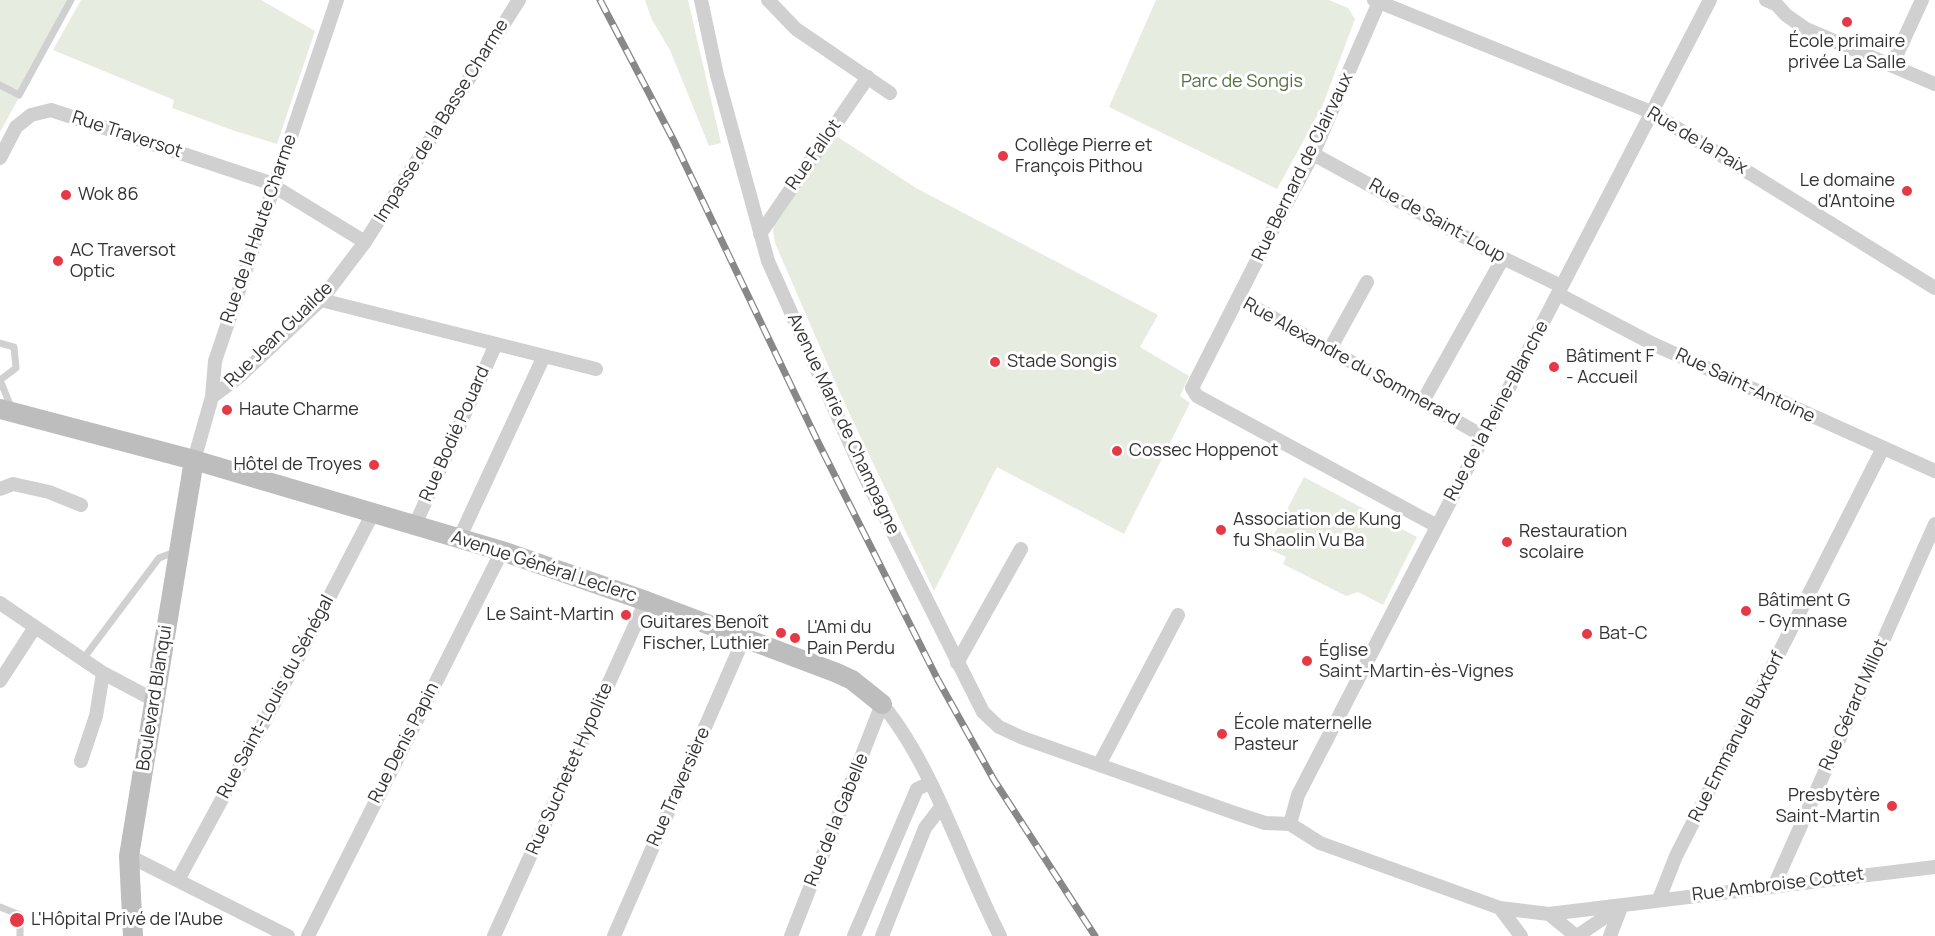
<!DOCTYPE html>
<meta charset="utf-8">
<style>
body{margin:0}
canvas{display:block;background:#fff}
</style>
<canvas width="1935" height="936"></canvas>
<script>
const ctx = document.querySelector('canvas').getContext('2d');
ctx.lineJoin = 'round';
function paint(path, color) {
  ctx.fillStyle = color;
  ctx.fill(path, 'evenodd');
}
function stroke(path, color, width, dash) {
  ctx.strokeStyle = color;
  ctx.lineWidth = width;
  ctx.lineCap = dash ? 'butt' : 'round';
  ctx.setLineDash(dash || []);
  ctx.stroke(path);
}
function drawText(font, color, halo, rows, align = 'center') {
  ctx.font = font + ' Manrope,sans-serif';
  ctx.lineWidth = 6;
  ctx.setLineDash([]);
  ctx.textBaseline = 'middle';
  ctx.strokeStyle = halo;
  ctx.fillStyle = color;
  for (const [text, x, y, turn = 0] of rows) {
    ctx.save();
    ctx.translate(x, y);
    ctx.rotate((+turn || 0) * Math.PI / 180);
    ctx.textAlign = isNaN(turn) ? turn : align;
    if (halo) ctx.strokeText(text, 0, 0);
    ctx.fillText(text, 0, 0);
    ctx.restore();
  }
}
paint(new Path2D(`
 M0,0H73L0,132Z
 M81,0H261L315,31L277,144L235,131L172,108L174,100L53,50Z
 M645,0H688L721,143L709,146L670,50L652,20Z
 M1156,0H1329L1348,8L1355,19L1322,107L1277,189L1109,107Z
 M833,134L916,188L1158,315L1140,347L1189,376L1180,396L1190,403L1124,534L997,467L934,591L843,400L775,243L773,230L775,219Z
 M1304,477L1417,537L1383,605L1358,592L1346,596L1283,564L1286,557L1267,548Z`), '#e6ecdf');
stroke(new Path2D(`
 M0,85L19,95L71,0
 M0,343L14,347L16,368L0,380
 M0,380L11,407
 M83,659L159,558L175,552
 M0,907L20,915V936`), '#d0d0d0', 7);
stroke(new Path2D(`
 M701,0L717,75L768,261L864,475L983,712L999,727L1023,738L1232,812L1265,823L1290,824L1320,843L1500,908L1549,914L1935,867
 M768,0L796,29L890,93
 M1374,0L1651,112L1935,288
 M1766,0L1777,5L1786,15L1806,29L1935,84
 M1379,2L1313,154L1277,221L1192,388L1197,396L1437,526
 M1892,65L1922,0
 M1313,154L1503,258L1561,286
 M0,158L16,127L31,115L51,110L267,182L365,242
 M760,234L868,77
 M1558,294L1653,344L1935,471
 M1238,298L1483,436
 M321,300L596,369
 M1330,349L1367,282
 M212,397L239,377L321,300L365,242L519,0
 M1423,401L1503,258
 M194,460L212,397L215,361L337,0
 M0,489L13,484L49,492L81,505
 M415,525L496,344
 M459,539L544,356
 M0,603L103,673L154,700
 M957,663L1021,549
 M0,681L35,627
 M81,761L96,716L103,673
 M1099,765L1178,615
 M1290,824L1298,795L1710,0
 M129,856L288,936
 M178,880L277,698L373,513
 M1774,886L1935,524
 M1659,899L1676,856L1883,448
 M1500,908L1521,936
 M1549,914L1576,936
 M308,936L502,551
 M494,936L646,601
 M614,936L744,638
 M791,936L882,704C934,767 962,862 1000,936
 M854,936L917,789L930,783
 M882,936L925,828L941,807
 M1577,936L1620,907
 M1610,936L1622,905`), '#d0d0d0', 14);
stroke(new Path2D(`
 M0,409L194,460L502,551L646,601L837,673L852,680L882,704
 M133,936L129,856L194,460`), '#bdbdbd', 20);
const rail = new Path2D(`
 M600,0L674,141L818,442L938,680L994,780L1095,936`);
stroke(rail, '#888', 7);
stroke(rail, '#fff', 4.5, [14]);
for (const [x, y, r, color] of [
 [1847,22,6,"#e63946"],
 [1003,156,6,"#e63946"],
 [1907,191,6,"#e63946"],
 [66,195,6,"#e63946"],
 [58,261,6,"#e63946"],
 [995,362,6,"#e63946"],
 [1554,367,6,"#e63946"],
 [227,410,6,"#e63946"],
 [1117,451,6,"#e63946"],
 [374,465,6,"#e63946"],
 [1221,530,6,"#e63946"],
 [1507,542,6,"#e63946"],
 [1746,611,6,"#e63946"],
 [626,615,6,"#e63946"],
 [781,633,6,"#e63946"],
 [1587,634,6,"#e63946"],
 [795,638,6,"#e63946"],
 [1307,661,6,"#e63946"],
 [1222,734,6,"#e63946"],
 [1892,806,6,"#e63946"],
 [17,920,8,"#e63946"]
]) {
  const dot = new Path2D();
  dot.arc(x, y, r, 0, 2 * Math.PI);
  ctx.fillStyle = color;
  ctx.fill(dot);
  stroke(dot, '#fff', 2);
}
drawText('18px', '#333', '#fff', [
 ["École primaire",1847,42,"center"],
 ["privée La Salle",1847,63,"center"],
 ["Collège Pierre et",1015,146],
 ["François Pithou",1015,167],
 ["Le domaine",1895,181,"right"],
 ["d'Antoine",1895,202,"right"],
 ["Wok 86",78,195],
 ["AC Traversot",70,251],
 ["Optic",70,272],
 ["Bâtiment F",1566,357],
 ["- Accueil",1566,378],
 ["Stade Songis",1007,362],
 ["Haute Charme",239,410],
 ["Cossec Hoppenot",1129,451],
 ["Hôtel de Troyes",362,465,"right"],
 ["Association de Kung",1233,520],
 ["fu Shaolin Vu Ba",1233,541],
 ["Restauration",1519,532],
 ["scolaire",1519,553],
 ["Bâtiment G",1758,601],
 ["- Gymnase",1758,622],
 ["Le Saint-Martin",614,615,"right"],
 ["Guitares Benoît",769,623,"right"],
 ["Fischer, Luthier",769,644,"right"],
 ["L'Ami du",807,628],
 ["Pain Perdu",807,649],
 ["Bat-C",1599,634],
 ["Église",1319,651],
 ["Saint-Martin-ès-Vignes",1319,672],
 ["École maternelle",1234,724],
 ["Pasteur",1234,745],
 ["Presbytère",1880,796,"right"],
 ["Saint-Martin",1880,817,"right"],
 ["L'Hôpital Privé de l'Aube",31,920]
], 'left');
drawText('18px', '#56703f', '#fff', [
 ["Parc de Songis",1242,82]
]);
drawText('18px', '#333', '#fff', [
 ["Impasse de la Basse Charme",442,121,-58],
 ["Rue Traversot",127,135,18],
 ["Rue de la Paix",1697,141,31],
 ["Rue Fallot",814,155,-55],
 ["Rue Bernard de Clairvaux",1303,167,-64],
 ["Rue de Saint-Loup",1437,221,29],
 ["Rue de la Haute Charme",259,229,-71],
 ["Rue Jean Guailde",279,335,-44],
 ["Rue Alexandre du Sommerard",1351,362,29],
 ["Rue Saint-Antoine",1745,386,25],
 ["Rue de la Reine-Blanche",1497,411,-62],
 ["Avenue Marie de Champagne",843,424,65],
 ["Rue Bodié Pouard",455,434,-66],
 ["Avenue Général Leclerc",544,567,18],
 ["Rue Saint-Louis du Sénégal",276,697,-62],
 ["Boulevard Blanqui",155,698,-81],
 ["Rue Gérard Millot",1854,705,-66],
 ["Rue Emmanuel Buxtorf",1737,737,-63],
 ["Rue Denis Papin",404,743,-63],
 ["Rue Suchetet Hypolite",570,769,-66],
 ["Rue Traversière",679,787,-66],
 ["Rue de la Gabelle",837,820,-68],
 ["Rue Ambroise Cottet",1778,885,-7]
]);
</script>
